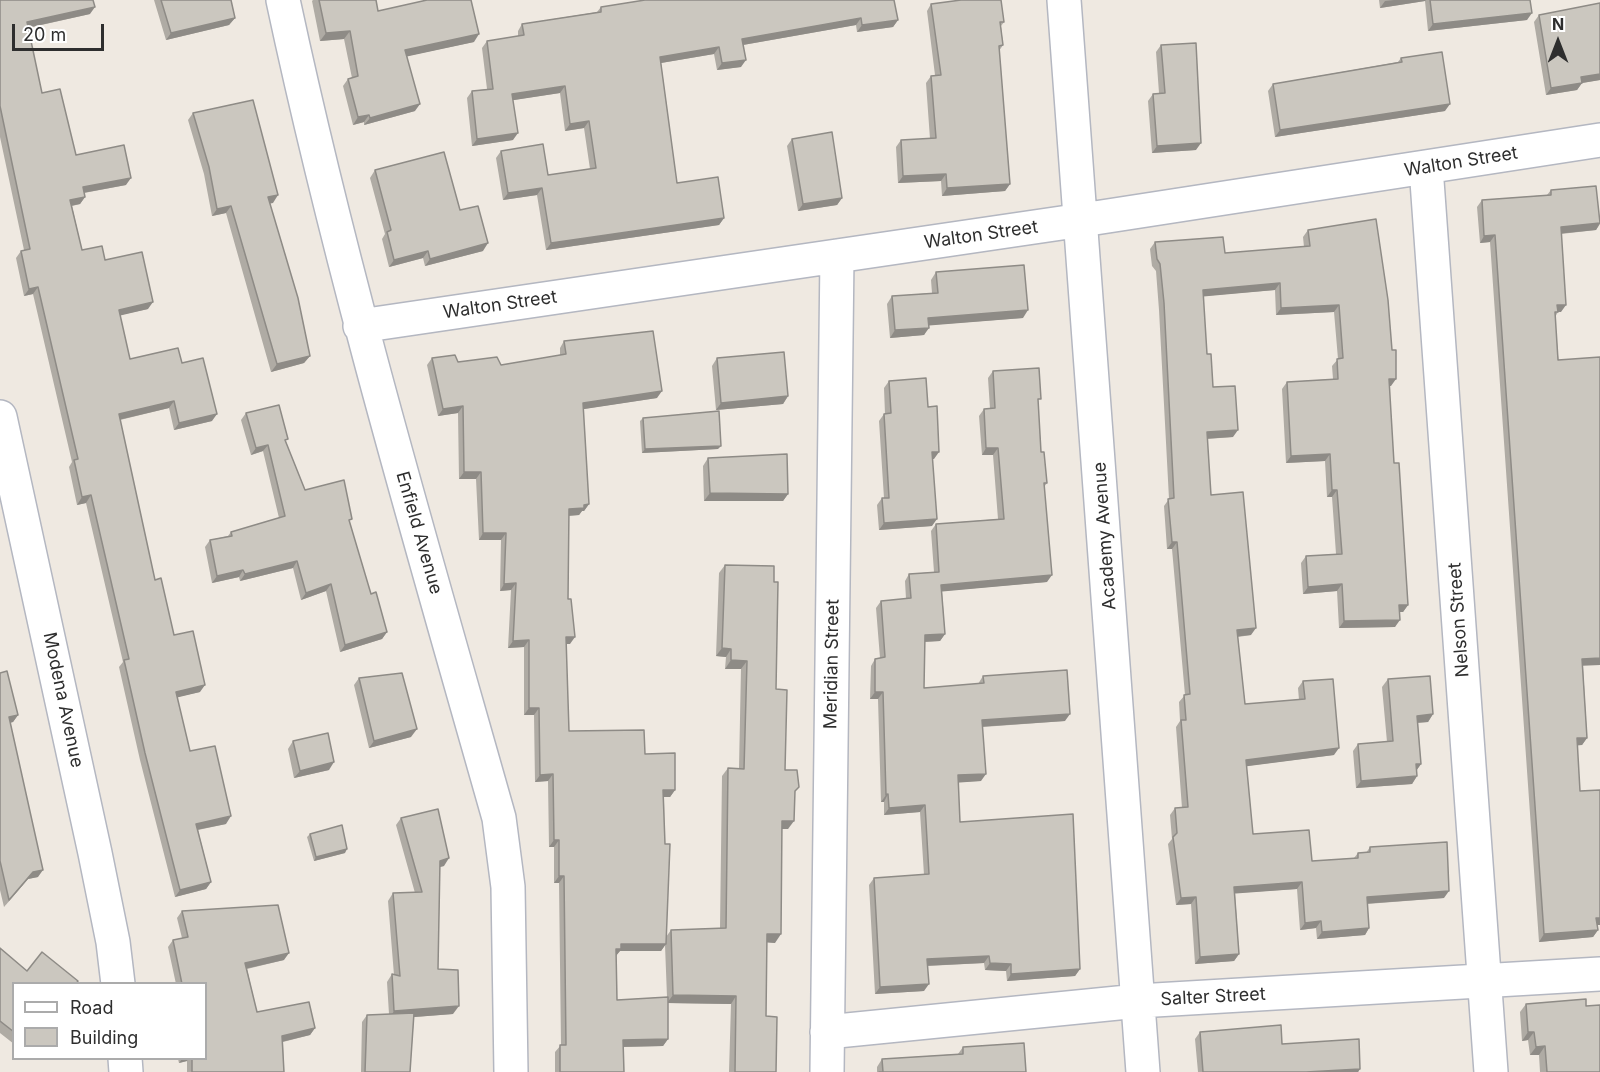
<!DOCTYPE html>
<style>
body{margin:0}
#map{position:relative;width:1600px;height:1072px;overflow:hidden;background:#efe9e1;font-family:Inter,sans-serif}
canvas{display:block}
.legend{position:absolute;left:12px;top:982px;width:195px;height:78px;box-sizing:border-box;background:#fff;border:2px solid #ababab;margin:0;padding:8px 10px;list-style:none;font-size:18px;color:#2e2e2e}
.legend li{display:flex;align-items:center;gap:12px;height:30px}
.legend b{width:30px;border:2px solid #ababab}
.north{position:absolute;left:1528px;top:12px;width:60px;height:60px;-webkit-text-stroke:4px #fff;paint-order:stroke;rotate:0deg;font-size:16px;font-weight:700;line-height:24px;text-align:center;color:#2e2e2e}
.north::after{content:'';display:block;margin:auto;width:21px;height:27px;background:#2e2e2e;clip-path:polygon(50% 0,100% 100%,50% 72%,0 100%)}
.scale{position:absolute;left:12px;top:24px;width:92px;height:27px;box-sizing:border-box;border:3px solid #2e2e2e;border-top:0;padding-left:8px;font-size:18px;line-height:21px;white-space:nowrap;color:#2e2e2e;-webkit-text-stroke:4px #fff;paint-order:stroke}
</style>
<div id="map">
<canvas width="1600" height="1072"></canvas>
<ul class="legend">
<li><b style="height:8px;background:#fff"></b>Road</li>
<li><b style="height:16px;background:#cbc7bf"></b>Building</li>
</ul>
<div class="north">N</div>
<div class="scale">20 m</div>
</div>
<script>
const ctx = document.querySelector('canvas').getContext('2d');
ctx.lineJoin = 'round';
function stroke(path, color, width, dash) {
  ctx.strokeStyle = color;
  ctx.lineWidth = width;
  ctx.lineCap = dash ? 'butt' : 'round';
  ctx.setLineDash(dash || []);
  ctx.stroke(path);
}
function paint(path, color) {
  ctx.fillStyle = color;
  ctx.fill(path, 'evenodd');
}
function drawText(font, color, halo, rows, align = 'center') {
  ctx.font = font + ' Inter,sans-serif';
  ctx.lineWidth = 4.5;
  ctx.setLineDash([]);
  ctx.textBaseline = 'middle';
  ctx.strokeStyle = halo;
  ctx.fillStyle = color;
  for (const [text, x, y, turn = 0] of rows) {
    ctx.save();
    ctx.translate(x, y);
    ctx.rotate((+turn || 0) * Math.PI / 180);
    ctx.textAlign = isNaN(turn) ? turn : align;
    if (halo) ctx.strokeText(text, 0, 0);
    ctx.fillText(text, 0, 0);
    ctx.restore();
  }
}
const minor = new Path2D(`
 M283,0C342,276 422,546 499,818L508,887L511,1072
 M1064,0L1143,1072
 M1426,167L1491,1072
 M360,326L1082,220L1600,140
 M0,417L95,853L113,942L118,984
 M827,1032L1138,1001L1600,974
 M125,1058L126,1072
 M827,1072L837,256`);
stroke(minor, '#b4b7c1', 36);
stroke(minor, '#fff', 33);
paint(new Path2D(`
 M0,0L90,14L28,28L42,93L76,155L126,185L84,193L85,197L80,204L72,206L82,250L105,260L148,309L120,315L130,359L182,363L212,421L174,430L169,408L120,420L155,580L174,635L200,692L177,697L190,751L226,824L198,830L211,882L206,889L175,897L140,760L119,667L123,662L86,503L77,505L69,467L72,462L33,294L24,296L16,258L21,251L24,250L0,137Z
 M154,0H231L235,18L229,25L166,40Z
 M313,0H376L378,11L474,42L407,56L415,111L364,125V122L353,125L343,86L348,79L352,78L344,39L320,41L312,1Z
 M955,0H1001L1004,22L1001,26L1003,45L999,51L1010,184L1005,191L942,196L941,181L898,183L896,147L901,140L930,139L926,83L931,76L935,75L927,11L931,4L955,1Z
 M1379,0H1530L1527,20L1428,31L1425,1L1380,8Z
 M1600,3V80L1582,83L1577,90L1546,95L1534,22L1539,15Z
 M601,7L898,20L893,27L857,32L856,25L743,45L741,67L717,70L714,54L661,63L677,183L724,218L719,225L546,250L537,195L503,200L496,158L501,151L548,175L590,169L584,128L565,131L560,93L513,100V140L472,146L467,98L472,91L487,89L482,48L487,41L518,36V31L522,24L597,12Z
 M1161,45L1196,150L1152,153L1148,101L1153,94L1159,93L1156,52Z
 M1401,58L1445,111L1275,137L1268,91L1273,84L1398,62Z
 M193,113L273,203H270L310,356L304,363L271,372L226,213L212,216L204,174L188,120Z
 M792,139L842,198L837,205L798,211L787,146Z
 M375,170L460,210L483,251L425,266L423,258L389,267L382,239L385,234L370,178Z
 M1551,190L1600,219V224L1596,230L1561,234V312H1558L1555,317L1583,666L1587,738L1582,745H1577L1580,791L1600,790V925H1597L1598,930L1593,937L1539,942L1490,242L1480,243L1477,207L1482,200L1547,195Z
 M1308,230L1391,386H1389L1394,463L1408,605L1403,612H1399L1395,627L1339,628L1337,591L1303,594L1301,563L1306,556L1336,554L1332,497H1327L1325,461L1286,463L1282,389L1287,382L1333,379L1332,366L1338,359L1334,312L1276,315L1275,290L1203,296L1207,354L1213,387L1233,437L1207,439L1211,495L1251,635L1238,637L1245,704L1299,700L1298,688L1303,681L1334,755L1246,766L1253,834L1312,861L1354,858L1358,853H1366L1370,847L1444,898L1367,904L1369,928L1365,935L1317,939L1316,928L1300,930L1297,889L1235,893L1239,954L1234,961L1195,964L1191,904L1176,905L1168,844L1172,839L1170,815L1175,808H1182L1176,727L1180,721L1179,702L1185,695L1172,549H1167L1164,506L1169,499L1159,310L1156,271L1152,266L1150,249L1155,242L1225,253L1304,247L1303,237Z
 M936,272L1023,318L929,325L924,335L890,338L887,304L892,296L932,293L931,280Z
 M564,341L657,398L583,409L589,504L584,511H582L579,515L569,516L568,599L570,644H566L569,731L645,754L675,790L670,797H664L666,937L671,930L720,928L722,776L728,768H739L741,669H725L726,657L716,656L719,573L725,565L774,582L776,689L785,770L799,787L794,793L788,829H782L775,943L767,942L766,1016L776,1072H729L731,1004L668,1003V1039L663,1046L623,1047L624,1072H555V1052L561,1045L559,883H554V847H549L548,781L535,782L534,715H524V647L508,648L511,590L500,591L501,540H479L476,479H459L458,413L438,416L427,365L432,358L458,362L501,365L560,355V348ZM665,945L667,997L617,1000L616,955L620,951H661Z
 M717,358L788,396L783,404L716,410L712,366Z
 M993,371L1038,404L1041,452L1047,483L1044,487L1047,582L942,591L945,634L940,641L925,642L924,688L978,684L983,676L1065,721L983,727L981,781L958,782L960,822L1080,969L1075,976L1007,981L1006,971L985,970L984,963L927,966L924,991L875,994L869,885L874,878L924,875L920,812L884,815V802H881L878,699H870L871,666L875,659L880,658L876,608L881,601L906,599L905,581L909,574L934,572L931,531L936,524L998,519L993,455H982L979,416L984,409H990L988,378Z
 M889,381L928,407L934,459H932V526L879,530L877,505L882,498H884L879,421L884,414H885L884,388Z
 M246,413L286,442L305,490L350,523L371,594L387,632L382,639L340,652L326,591L301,600L293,568L240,581L239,577L212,583L205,547L210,540L228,536L231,532L279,518L263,451L251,455L241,420Z
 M643,418L718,449L642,453L640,421Z
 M708,458L788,494L783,501H704L703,466Z
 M0,673L18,715L13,722L10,723L38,877L28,879L4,907L0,890Z
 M359,678L411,737L369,748L354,685Z
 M1388,679L1433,714L1428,722L1418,723L1421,764L1416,771L1417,776L1412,784L1356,788L1353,751L1358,744L1387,742L1382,687Z
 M293,741L329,770L294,778L288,749Z
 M401,818L444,866L440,867L438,969L453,1014L414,1017L410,1072H361L362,1022L367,1015L389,1014L387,982L392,974L394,975L388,901L393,893H415L396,825Z
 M310,834L345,853L314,861L307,837Z
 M182,911L284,960L247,969L257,1012L315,1028L310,1035L283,1042L284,1072H187V1061L179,1063L178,1059H206V984H176L168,947L173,940L182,938L177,918Z
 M0,948L27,971L14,984V1044L0,1033Z
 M1526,1004L1600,1072H1540L1539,1055H1530L1528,1040L1522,1041L1520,1012Z
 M1200,1032L1282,1044L1360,1069L1358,1072H1198L1195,1039Z
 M963,1047L1026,1072H877V1067L882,1059L958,1054Z`), '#afaba4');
paint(new Path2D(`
 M1394,0H1426L1425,1L1380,8L1385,1Z
 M95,7L90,14L22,29L27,22Z
 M1532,13L1527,20L1428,31L1433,24Z
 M235,18L229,25L166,40L171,33Z
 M861,18L856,25L737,46L742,39Z
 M898,20L893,27L857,32L862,25Z
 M350,31L344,39L320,41L326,33Z
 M479,34L474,42L400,58L405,50Z
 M719,47L714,54L655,64L660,57Z
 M746,60L741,67L717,70L722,63Z
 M1600,74V80L1576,84L1581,77Z
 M1582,83L1577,90L1546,95L1551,88Z
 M565,86L560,93L508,101L512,94Z
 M420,104L415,111L364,125L370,118Z
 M1450,104L1445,111L1275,137L1280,130Z
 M369,115L364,122L353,125L358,117Z
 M589,121L584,128L565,131L570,124Z
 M518,133L513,140L472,146L477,139Z
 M1201,143L1196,150L1152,153L1157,146Z
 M946,174L941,181L898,183L903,176Z
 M131,178L126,185L77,194L83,187Z
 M1010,184L1005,191L942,196L947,188Z
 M542,188L537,195L503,200L508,193Z
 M278,195L273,203L263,205L268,197Z
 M85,197L80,204L65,207L70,200Z
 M842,198L837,205L798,211L803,204Z
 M231,206L226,213L212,216L217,209Z
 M724,218L719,225L546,250L551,243Z
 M1600,223L1596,230L1556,234L1561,227Z
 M1495,235L1490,242L1480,243L1484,236Z
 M488,243L483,251L425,266L430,259Z
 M428,251L423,258L389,267L394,260Z
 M1280,283L1275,290L1198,297L1203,290Z
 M38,287L33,294L24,296L29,289Z
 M153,302L148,309L114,317L119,310Z
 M1339,305L1334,312L1276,315L1281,308Z
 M1557,305H1566L1561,312H1552Z
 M1028,310L1023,318L923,326L928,318Z
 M929,328L924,335L890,338L895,330Z
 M310,356L304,363L271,372L277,364Z
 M1389,379H1396L1391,386H1384Z
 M662,391L657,398L578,410L583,403Z
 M788,396L783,404L716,410L721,403Z
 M174,401L169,408L114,421L119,414Z
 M463,406L458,413L438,416L443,409Z
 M217,414L212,421L174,430L179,423Z
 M1238,430L1233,437L1202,439L1207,432Z
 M268,445L263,451L251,455L256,448Z
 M721,446L718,449L642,453L645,449Z
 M986,448H998L993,455H982Z
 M932,452H939L934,459H927Z
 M1330,454L1325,461L1286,463L1291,456Z
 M464,472H481L476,479H459Z
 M1332,490H1337L1332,497H1327Z
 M710,493L788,494L783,501H704Z
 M91,495L86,503L77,505L82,497Z
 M589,504L584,511H582L579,515L564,516L569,509Z
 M937,519L932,526L879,530L884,523Z
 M483,533H506L501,540H479Z
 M1172,542H1177L1172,549H1167Z
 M297,561L293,568L240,581L245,574Z
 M243,570L239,577L212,583L217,576Z
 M1052,575L1047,582L937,592L941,585Z
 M516,583L511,590L500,591L504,584Z
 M331,584L326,591L301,600L306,593Z
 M1342,584L1337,591L1303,594L1308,587Z
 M1399,605H1408L1403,612H1394Z
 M1400,620L1395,627L1339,628L1344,621Z
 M1256,628L1251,635L1232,637L1237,630Z
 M387,632L382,639L340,652L345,645Z
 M945,634L940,641L920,642L925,635Z
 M566,637H575L570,644H561Z
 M529,640L524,647L508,648L513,641Z
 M722,648L731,649L726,657L716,656Z
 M1600,658V665L1577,666L1582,659Z
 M731,660L747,661L741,669H725Z
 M205,685L200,692L171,699L176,692Z
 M875,692H883L878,699H870Z
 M529,708H539L534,715H524Z
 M1070,714L1065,721L977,727L982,720Z
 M1433,714L1428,722L1412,723L1417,716Z
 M18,715L13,722L4,724L9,717Z
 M417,729L411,737L369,748L374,741Z
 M1577,738H1587L1582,745L1572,746Z
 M1339,748L1334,755L1241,767L1246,760Z
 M334,762L329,770L294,778L300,771Z
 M1416,764H1421L1416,771Z
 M553,774L548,781L535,782L540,775Z
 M986,774L981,781L953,783L958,775Z
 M1417,776L1412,784L1356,788L1361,781Z
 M663,790H675L670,797H658Z
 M888,794L884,802H881L886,795Z
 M925,805L920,812L884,815L889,808Z
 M231,816L226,824L191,831L196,824Z
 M782,821H794L788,829H776Z
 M554,840H559L554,847H549Z
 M347,849L345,853L314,861L316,857Z
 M449,858L444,866L435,868L440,861Z
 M43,870L38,877L28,879L4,907L33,872Z
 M559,876H564L559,883H554Z
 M211,882L206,889L175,897L180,890Z
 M1302,882L1297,889L1229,894L1234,887Z
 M1449,891L1444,898L1362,904L1367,897Z
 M1196,897L1191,904L1176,905L1181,898Z
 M1596,918H1600V925H1592Z
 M1321,921L1316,928L1300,930L1305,923Z
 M1369,928L1365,935L1317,939L1322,932Z
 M1598,930L1593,937L1539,942L1544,934Z
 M767,934H781L775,943L761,942Z
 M621,944H666L661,951H620L616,956H611Z
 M289,953L284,960L240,970L245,963Z
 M1239,954L1234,961L1195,964L1200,957Z
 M989,956L984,963L922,966L927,959Z
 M990,963L1011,964L1006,971L985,970Z
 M1080,969L1075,976L1007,981L1011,974Z
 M929,984L924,991L875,994L880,987Z
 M673,995L736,996L731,1004L667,1003Z
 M459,1006L453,1014L389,1019L394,1011Z
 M315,1028L310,1035L277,1043L282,1036Z
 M1528,1032H1534L1528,1040L1522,1041Z
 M668,1039L663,1046L618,1047L623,1040Z
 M1545,1046L1539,1055H1530L1536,1047Z
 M182,1059H188L187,1061L179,1063Z
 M1360,1069L1358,1072H1306Z`), '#8e8b86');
const building = new Path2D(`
 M0,0H93L95,7L27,22L42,93L60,89L76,155L124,145L131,178L83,187L85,197L70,200L82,250L102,246L105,260L142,252L153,302L119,310L130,359L178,348L182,363L203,358L217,414L179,423L174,401L119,414L155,580L161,578L174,635L193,631L205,685L176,692L190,751L215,746L231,816L196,824L211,882L180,890L145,753L124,660L129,659L91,495L82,497L74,460L78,459L38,287L29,289L21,251L30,249L0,106Z
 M161,0H231L235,18L171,33Z
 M319,0H376L378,11L427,0H471L479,34L405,50L420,104L370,118L369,115L358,117L348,79L358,76L350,31L326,33Z
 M645,0H894L898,20L862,25L861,18L742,39L746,60L722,63L719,47L660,57L677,183L718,177L724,218L551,243L542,188L508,193L501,151L543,144L548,175L596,168L589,121L570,124L565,86L512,94L518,133L477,139L472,91L493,89L487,41L524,35L522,24L601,12V7Z
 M961,0H1001L1004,22H1000L1003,45L999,46L1010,184L947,188L946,174L903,176L901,140L936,138L931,76L941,75L931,4Z
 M1430,0H1530L1532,13L1433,24Z
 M1600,3V74L1581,77L1582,83L1551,88L1539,15Z
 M1196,43L1201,143L1157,146L1153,94L1165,93L1161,45Z
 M1442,52L1450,104L1280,130L1273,84L1402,62L1401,58Z
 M253,100L278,195L268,197L298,298L310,356L277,364L231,206L217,209L209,167L193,113Z
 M832,132L842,198L803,204L792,139Z
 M444,152L460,210L478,206L488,243L430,259L428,251L394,260L387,232L391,230L375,170Z
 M1596,186L1600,223L1561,227L1566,305H1557L1558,312H1555L1558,360L1600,357V658L1582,659L1587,738H1577L1580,791L1600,790V918H1596L1598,930L1544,934L1495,235L1484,236L1482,200L1551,195V190Z
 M1376,219L1388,300L1392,350H1396V379H1389L1394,463H1399L1408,605H1399L1400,620L1344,621L1342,584L1308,587L1306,556L1342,554L1337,490H1332L1330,454L1291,456L1287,382L1338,379L1337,359L1343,358L1339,305L1281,308L1280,283L1203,290L1207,354H1211L1213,387L1235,386L1238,430L1207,432L1211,495L1243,492L1256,628L1237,630L1245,704L1305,699L1303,681L1333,679L1339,748L1246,760L1253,834L1309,830L1312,861L1358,858V853L1370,852V847L1447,842L1449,891L1367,897L1369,928L1322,932L1321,921L1305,923L1302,882L1234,887L1239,954L1200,957L1196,897L1181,898L1173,837L1177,833L1175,808L1188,807L1181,720H1186L1184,695L1190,694L1177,542H1172L1168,499L1174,498L1164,303L1160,264L1157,259L1155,242L1223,237L1225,253L1310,246L1308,230Z
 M1024,265L1028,310L928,318L929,328L895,330L892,296L938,293L936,272Z
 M653,331L662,391L583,403L589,504L584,505V508L569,509L568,599H571L575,637H566L569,731L644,730L645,754L675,753V790H663L665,844H670L666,944H621V949H616L617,1000L668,997V1039L623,1040L624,1072H560V1045H566L564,876H559V840H554L553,774L540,775L539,708H529V640L513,641L516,583L504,584L506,533H483L481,472H464L463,406L443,409L432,358L455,355L458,362L497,357L501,365L566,354L564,341Z
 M784,352L788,396L721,403L717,358Z
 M1039,368L1041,399H1038L1041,452H1044L1047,483H1044L1052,575L941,585L945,634L925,635L924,688L984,683L983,676L1067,670L1070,714L982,720L986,774L958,775L960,822L1073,814L1080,969L1011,974V964L990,963L989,956L927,959L929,984L880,987L874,878L929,874L925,805L889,808L888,794L886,795L883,692H875V659L885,657L881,601L911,598L909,574L939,572L936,524L1004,519L998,448H986L984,409L995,408L993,371Z
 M926,378L928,407L937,406L939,452H932L937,519L884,523L882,498H889L884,414L891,413L889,381Z
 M279,405L288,439L285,440L305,490L344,480L352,519L349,520L371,594L376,592L387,632L345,645L331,584L306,593L297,561L245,574L243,570L217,576L210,540L232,536L231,532L285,516L268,445L256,448L246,413Z
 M719,411L721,446L645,449L643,418Z
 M787,454L788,494L710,493L708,458Z
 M725,565L774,566V582H778L776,689L787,690L785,770H797L799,787L795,791L794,821H782L781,934H767L766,1016L777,1017L776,1072H735L736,996L673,995L671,930L726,928L728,768L744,769L747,661L731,660V649L722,648Z
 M7,671L18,715L9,717L43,870L33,872L9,900L0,861V673Z
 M402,673L417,729L374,741L359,678Z
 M1430,676L1433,714L1417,716L1421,764H1416L1417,776L1361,781L1358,744L1393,741L1388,679Z
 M328,733L334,762L300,771L293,741Z
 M438,809L449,858L440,861L438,969L458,970L459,1006L394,1011L392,974L400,976L393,893L422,892L401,818Z
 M342,825L347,849L316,857L310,834Z
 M278,905L289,953L245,963L257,1012L309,1002L315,1028L282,1036L284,1072H192V1059H206V984H182L173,940L188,937L182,911Z
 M0,948L27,971L42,952L78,981L76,984H14V1032L0,1021Z
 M1586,999V1006L1600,1005V1072H1547L1545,1046L1536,1047L1534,1032H1528L1526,1004Z
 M414,1013L410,1072H365L367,1015Z
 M1281,1025L1282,1044L1359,1039L1360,1069L1306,1072H1203L1200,1032Z
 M1024,1043L1026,1072H879H883L882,1059L963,1054V1047Z`);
paint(building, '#cbc7bf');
stroke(building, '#8e8b86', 1.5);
drawText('18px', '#2e2e2e', '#fff', [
 ["Walton Street",1461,162,-9],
 ["Walton Street",981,235,-8],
 ["Walton Street",500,305,-8],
 ["Enfield Avenue",419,533,74],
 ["Academy Avenue",1105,536,-94],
 ["Nelson Street",1459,620,-94],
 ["Meridian Street",832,664,-89],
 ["Modena Avenue",63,700,78],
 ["Salter Street",1213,997,-3]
]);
</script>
